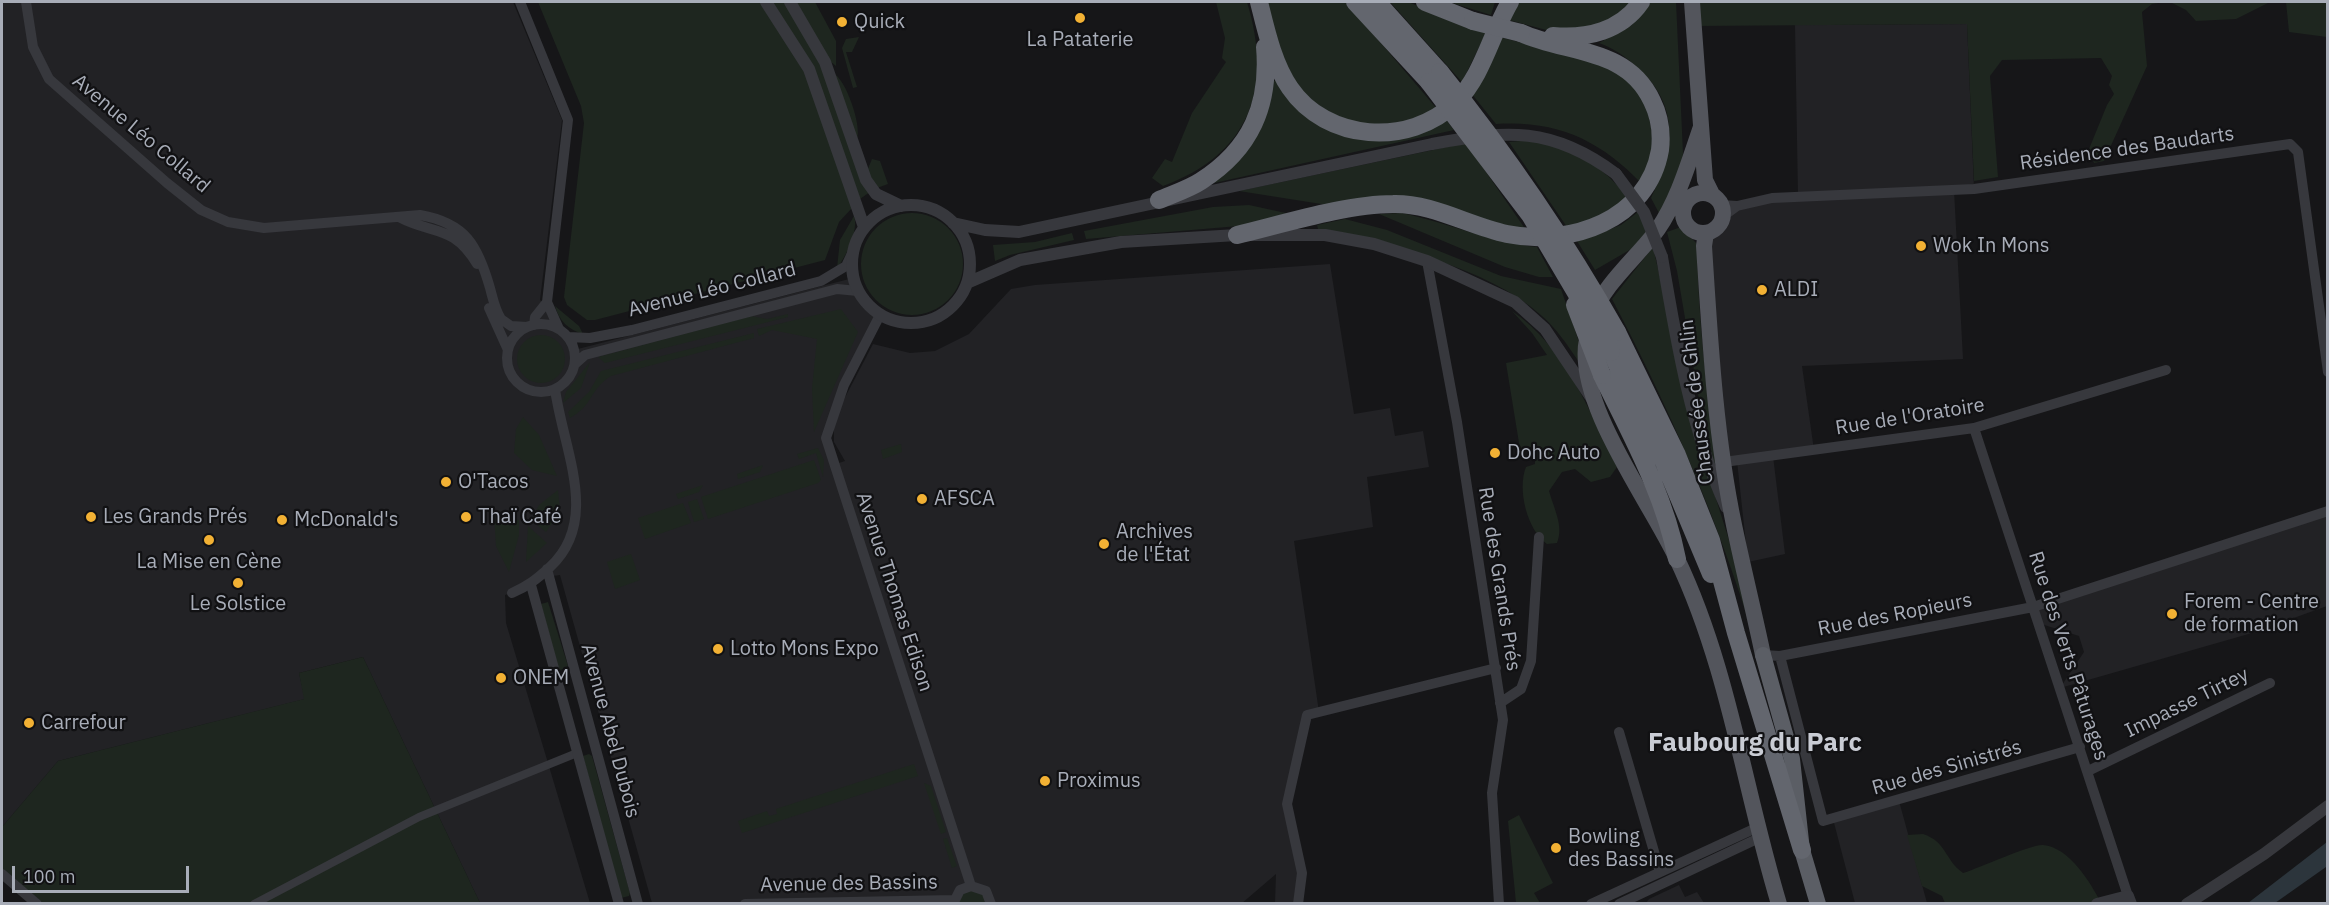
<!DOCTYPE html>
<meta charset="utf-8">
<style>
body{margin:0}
#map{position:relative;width:2329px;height:905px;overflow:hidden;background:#161618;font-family:"IBM Plex Sans",sans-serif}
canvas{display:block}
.frame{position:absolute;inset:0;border:3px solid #a8adb8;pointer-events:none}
.scale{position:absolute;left:12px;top:866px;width:177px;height:27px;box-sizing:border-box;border:3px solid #a8adb8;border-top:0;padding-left:8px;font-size:18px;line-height:21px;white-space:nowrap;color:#a8adb8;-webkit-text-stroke:4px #111113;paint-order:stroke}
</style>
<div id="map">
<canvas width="2329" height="905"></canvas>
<div class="frame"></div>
<div class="scale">100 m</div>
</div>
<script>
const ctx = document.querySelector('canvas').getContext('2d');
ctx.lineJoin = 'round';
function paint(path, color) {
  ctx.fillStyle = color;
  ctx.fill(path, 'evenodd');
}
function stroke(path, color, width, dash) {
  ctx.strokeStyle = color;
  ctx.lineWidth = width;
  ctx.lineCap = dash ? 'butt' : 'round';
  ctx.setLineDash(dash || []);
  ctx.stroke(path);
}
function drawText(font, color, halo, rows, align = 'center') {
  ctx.font = font + ' "IBM Plex Sans",sans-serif';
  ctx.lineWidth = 4.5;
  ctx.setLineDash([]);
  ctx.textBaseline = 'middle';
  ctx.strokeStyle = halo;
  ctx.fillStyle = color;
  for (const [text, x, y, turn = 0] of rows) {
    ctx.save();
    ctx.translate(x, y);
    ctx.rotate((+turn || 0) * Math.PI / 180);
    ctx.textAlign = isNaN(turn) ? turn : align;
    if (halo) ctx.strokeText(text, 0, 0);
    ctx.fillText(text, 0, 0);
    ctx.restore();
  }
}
paint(new Path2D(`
 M2,2H513L562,120L540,300L551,311L574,350L853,278L867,305L880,315L855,362L836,406L826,438L833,465L845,461L834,442V424L840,407L873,344L910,353L935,351L969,334L1011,289L1035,285L1330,264L1354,414L1390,408L1395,436L1423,431L1429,467L1367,477L1373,527L1294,541L1319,712L1307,716L1287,804L1302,873L1298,903H1275L1276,874L1241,904L652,903L560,575L539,578L531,585L505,595L506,623L590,903H480L363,657L299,673L305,699L58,761L2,827Z
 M1967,24L1974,189L1954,190L1963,359L1802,366L1814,450L1773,456L1785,554L1748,562L1737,461L1724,462L1704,246L1719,225L1723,211L1798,196L1795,25Z
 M2327,511V606L2252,633L2060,688L2084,652L2079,636L2038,623L2033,607Z
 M1899,801L1927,903H1855L1833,819Z
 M1679,885L1685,897L1697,892L1704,903H1646L1649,899Z`), '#222225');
paint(new Path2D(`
 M538,2H761L806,70L852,208L839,222L825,260L595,320H587L567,305L564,297L584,123L581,106Z
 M770,2H786L817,53L870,192L857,201L824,101Z
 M794,2H815L836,41V66L827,59Z
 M1216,2H1247C1273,87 1251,154 1163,186L1152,178L1165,159L1172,162L1192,113L1226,62L1222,58L1225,38Z
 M1266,2H1346L1437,109C1421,118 1399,126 1380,126C1353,127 1316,109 1299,87C1281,63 1275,30 1266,2Z
 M1390,2H1408L1486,33L1462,82Z
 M1449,2H1495L1491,15Z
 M1517,2H1633L1629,8L1590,30L1550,31L1509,20Z
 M1650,2H1676L1683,153L1681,174L1660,215L1651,198C1675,151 1680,105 1638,68C1625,56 1615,49 1599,43L1632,25Z
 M1692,2H2165L2152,4L2142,12L2147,66L2104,161L2094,163L2089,149L2107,105L2114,94L2109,85L2112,76L2101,58L2002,60L1990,76L1998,177L1974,181L1967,24L1694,26Z
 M2170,2H2270L2236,19L2196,21L2186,10Z
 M2286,2H2327V37L2289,32Z
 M859,37L852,52H846L857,87L853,88L842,48L846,39Z
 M1499,37L1614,66L1645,96L1655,148L1642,184C1600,140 1557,120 1496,124L1471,93Z
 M833,73C846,79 862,126 857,139Z
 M1277,80L1347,135L1444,117L1454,130L1214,183L1271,82Z
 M1531,140C1577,150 1601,164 1630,200L1569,230L1509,142Z
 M1466,143L1528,233L1476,220L1334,206L1239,191Z
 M872,159L880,161L888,184L877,188L867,171Z
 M1249,205L1295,215L1262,224L1086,239L1084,231L1213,207Z
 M1638,212L1647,231L1633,248L1595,270L1577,241L1621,225Z
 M1402,213C1448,223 1490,242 1537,247L1553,277H1539L1505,267L1379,214Z
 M861 264a51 51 0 1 1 102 0a51 51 0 1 1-102 0Z
 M854,216C859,230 846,257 837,268L840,240Z
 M1345,219L1387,230L1501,276L1561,289L1580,345L1579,362C1568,346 1557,329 1542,316C1485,265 1391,247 1318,229L1317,225Z
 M1681,227L1697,244C1698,318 1706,389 1718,462L1714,463L1699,400L1677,271L1667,232Z
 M1072,233L1074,240L1010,255L995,261L993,245L1035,242Z
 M1653,247L1694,429L1745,591L1754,639C1719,521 1669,408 1612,299Z
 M555,306L579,326L583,334C569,330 559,321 555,306Z
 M841,309L858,332L814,432L812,388L817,339L772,330L759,336L757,329Z
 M1512,311C1565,347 1590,412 1617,467L1610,477L1591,482L1575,469L1562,472L1549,491C1554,509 1564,526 1557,543L1547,544C1527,530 1517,489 1526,467L1535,464V446L1520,449L1506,363L1547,355L1532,333Z
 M788,314V317L605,363L598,357L751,316L767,319Z
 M754,333V338L611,376C588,391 594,405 570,418L568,412L589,392L601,371Z
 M517 359a24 24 0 1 1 48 0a24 24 0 1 1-48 0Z
 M590,362L581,388L563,403L566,392Z
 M523,417L539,435L557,476L532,470L514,453L516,429Z
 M901,444L902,452L883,459L881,450Z
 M818,448L824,460L823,477L816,453L799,459L797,454Z
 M814,460L821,480L818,483L708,519L701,497Z
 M763,465L760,472L738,479L737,474Z
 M703,485L699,492L678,499L676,494Z
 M558,490L560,511L546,532L531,520L539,505Z
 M697,499L704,519L694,522L688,502Z
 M683,503L691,523L645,539L638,518Z
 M494,515L519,520V535L509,572L496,546Z
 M528,526L547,543L526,562Z
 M631,554L640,580L615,589L607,562Z
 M548,602L568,666L559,671L541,604Z
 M363,657L480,903H43L2,868V827L58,761L304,699L299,673Z
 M589,754L592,756L630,893L629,896L621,898L583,756Z
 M914,764L918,776L742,833L738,821L767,811L769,816L777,814L776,809Z
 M924,783L931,786L946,832L941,834Z
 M1519,815L1553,883L1534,893L1540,903H1516L1508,821Z
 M1923,834C1947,842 1944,859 1963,873C1980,868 2031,844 2043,845C2069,847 2091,883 2101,903H1945L1942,896L1922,886L1907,835Z
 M947,838L957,866L952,868L943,839Z
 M979,889L988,904H957L960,894Z`), '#1e261f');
paint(new Path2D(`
 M2327,842L2326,867L2275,903H2248Z`), '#2c353c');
stroke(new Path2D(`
 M254,904L419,817L577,753`), '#37383d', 8);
stroke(new Path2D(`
 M26,2L33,47L49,79L167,183L201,210L228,222L264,228L420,215C466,223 478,246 490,288C493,299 495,310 501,319L511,326L527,327
 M520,2L568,120L547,302L559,329
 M1721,205L1737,206
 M399,217C433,235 453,224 477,264
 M1722,217L1737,206L1772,198L1974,189L2290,144L2298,152L2328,372
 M1427,261L1457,422L1503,720L1492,793L1499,904
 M489,308L508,350
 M880,315L844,385L826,438L971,886
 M507 358a34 34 0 1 1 68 0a34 34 0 1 1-68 0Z
 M534,325L535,317L547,302
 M568,337L590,338L632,330L821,281L846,266L853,251
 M575,364L585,355L837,289L858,291
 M1974,428L2128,896
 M1724,462L1974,428L2166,370
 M547,569L638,904
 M531,585L619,904
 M512,593C528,586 537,579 550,567C601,520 563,449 555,389
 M1763,655L1780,656L2033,607L2328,511
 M1780,656L1823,821L2080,747
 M1500,703L1521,689L1531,661L1539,537
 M1619,732L1660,872
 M2088,771L2270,683
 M2,874L37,904
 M745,904L954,900
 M953,904L960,890L971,886L986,891L991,904
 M1298,904L1302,873L1287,804L1307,715L1496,668
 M1591,904L1756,828
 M1619,904L1759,838`), '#37383d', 10);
stroke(new Path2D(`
 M766,2L809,69L864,227
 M790,2L825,62L866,180L876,194L901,206
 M852 264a59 59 0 1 1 118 0a59 59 0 1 1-118 0Z
 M953,223L985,230L1019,232L1432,144C1507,130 1552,126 1616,174
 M1662,257C1676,340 1691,430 1726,507
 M967,283L1020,260L1121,242L1237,235H1325L1374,244L1427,261L1515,302L1545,329L1592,399
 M2097,904L2128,896L2131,904
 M2187,904L2264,854L2328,806`), '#37383d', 12);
stroke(new Path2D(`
 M1692,2L1705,180L1713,196
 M1683 213a20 20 0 1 1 40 0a20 20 0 1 1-40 0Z
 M1706,233L1704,246C1710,339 1715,434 1734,525C1743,568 1754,612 1763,655
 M1594,314C1601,287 1641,253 1658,229C1679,198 1689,161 1701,127
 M1587,339C1574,402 1650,501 1677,559C1729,668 1744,789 1779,904`), '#53555c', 16);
stroke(new Path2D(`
 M1763,655L1792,759L1802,850L1818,904`), '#5b5e65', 16);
stroke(new Path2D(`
 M1259,2C1266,30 1273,63 1290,88C1326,141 1409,148 1456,102C1483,75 1491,34 1510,2
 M1355,2L1429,82
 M1377,2L1440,72
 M1425,2L1473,21
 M1553,36C1587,39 1621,31 1641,2
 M1159,200C1173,194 1189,189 1201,181C1251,149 1270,105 1265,47
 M1237,235C1283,224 1347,204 1393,204C1432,203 1469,226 1507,234C1570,247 1648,220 1660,150C1662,133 1660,117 1652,101C1627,47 1568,54 1521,33
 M1617,332L1677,455L1711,540L1736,633L1802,850
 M1611,352L1664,462L1711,574
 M1602,375C1631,435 1664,493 1677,559`), '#63666e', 18);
stroke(new Path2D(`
 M1616,174L1644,212L1662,257`), '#37383d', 12);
stroke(new Path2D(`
 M1473,21L1521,33
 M1440,72C1507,155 1565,240 1617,332
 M1429,82L1530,215L1611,352
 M1575,305L1602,375`), '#63666e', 18);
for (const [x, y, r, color] of [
 [1080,18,6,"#f2b134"],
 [842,22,6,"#f2b134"],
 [1921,246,6,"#f2b134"],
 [1762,290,6,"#f2b134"],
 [1495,453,6,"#f2b134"],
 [446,482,6,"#f2b134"],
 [922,499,6,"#f2b134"],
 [91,517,6,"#f2b134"],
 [466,517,6,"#f2b134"],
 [282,520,6,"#f2b134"],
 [209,540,6,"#f2b134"],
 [1104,544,6,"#f2b134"],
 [238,583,6,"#f2b134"],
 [2172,614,6,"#f2b134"],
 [718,649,6,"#f2b134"],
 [501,678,6,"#f2b134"],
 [29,723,6,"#f2b134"],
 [1045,781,6,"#f2b134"],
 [1556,848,6,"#f2b134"]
]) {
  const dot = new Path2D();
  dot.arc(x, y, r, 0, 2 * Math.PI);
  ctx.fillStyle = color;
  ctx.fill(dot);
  stroke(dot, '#111113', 2);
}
drawText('20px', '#a8adb8', '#111113', [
 ["Quick",854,22],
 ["La Pataterie",1080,40,"center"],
 ["Wok In Mons",1933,246],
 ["ALDI",1774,290],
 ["Dohc Auto",1507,453],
 ["O'Tacos",458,482],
 ["AFSCA",934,499],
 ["Les Grands Prés",103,517],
 ["Thaï Café",478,517],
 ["McDonald's",294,520],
 ["Archives",1116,532],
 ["de l'État",1116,555],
 ["La Mise en Cène",209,562,"center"],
 ["Forem - Centre",2184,602],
 ["de formation",2184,625],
 ["Le Solstice",238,604,"center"],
 ["Lotto Mons Expo",730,649],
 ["ONEM",513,678],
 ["Carrefour",41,723],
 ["Proximus",1057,781],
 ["Bowling",1568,837],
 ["des Bassins",1568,860]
], 'left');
drawText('20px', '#a8adb8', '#111113', [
 ["Avenue Léo Collard",141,134,40],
 ["Résidence des Baudarts",2127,149,-8],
 ["Avenue Léo Collard",712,290,-14],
 ["Chaussée de Ghlin",1697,402,-97],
 ["Rue de l'Oratoire",1910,417,-9],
 ["Rue des Grands Prés",1499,579,81],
 ["Avenue Thomas Edison",894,592,72],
 ["Rue des Ropieurs",1895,615,-11],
 ["Rue des Verts Pâturages",2068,656,72],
 ["Impasse Tirtey",2187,703,-26],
 ["Avenue Abel Dubois",610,731,75],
 ["Rue des Sinistrés",1947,768,-16],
 ["Avenue des Bassins",849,884,-1]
]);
drawText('bold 26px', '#c9ccd4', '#111113', [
 ["Faubourg du Parc",1755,743]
]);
</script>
